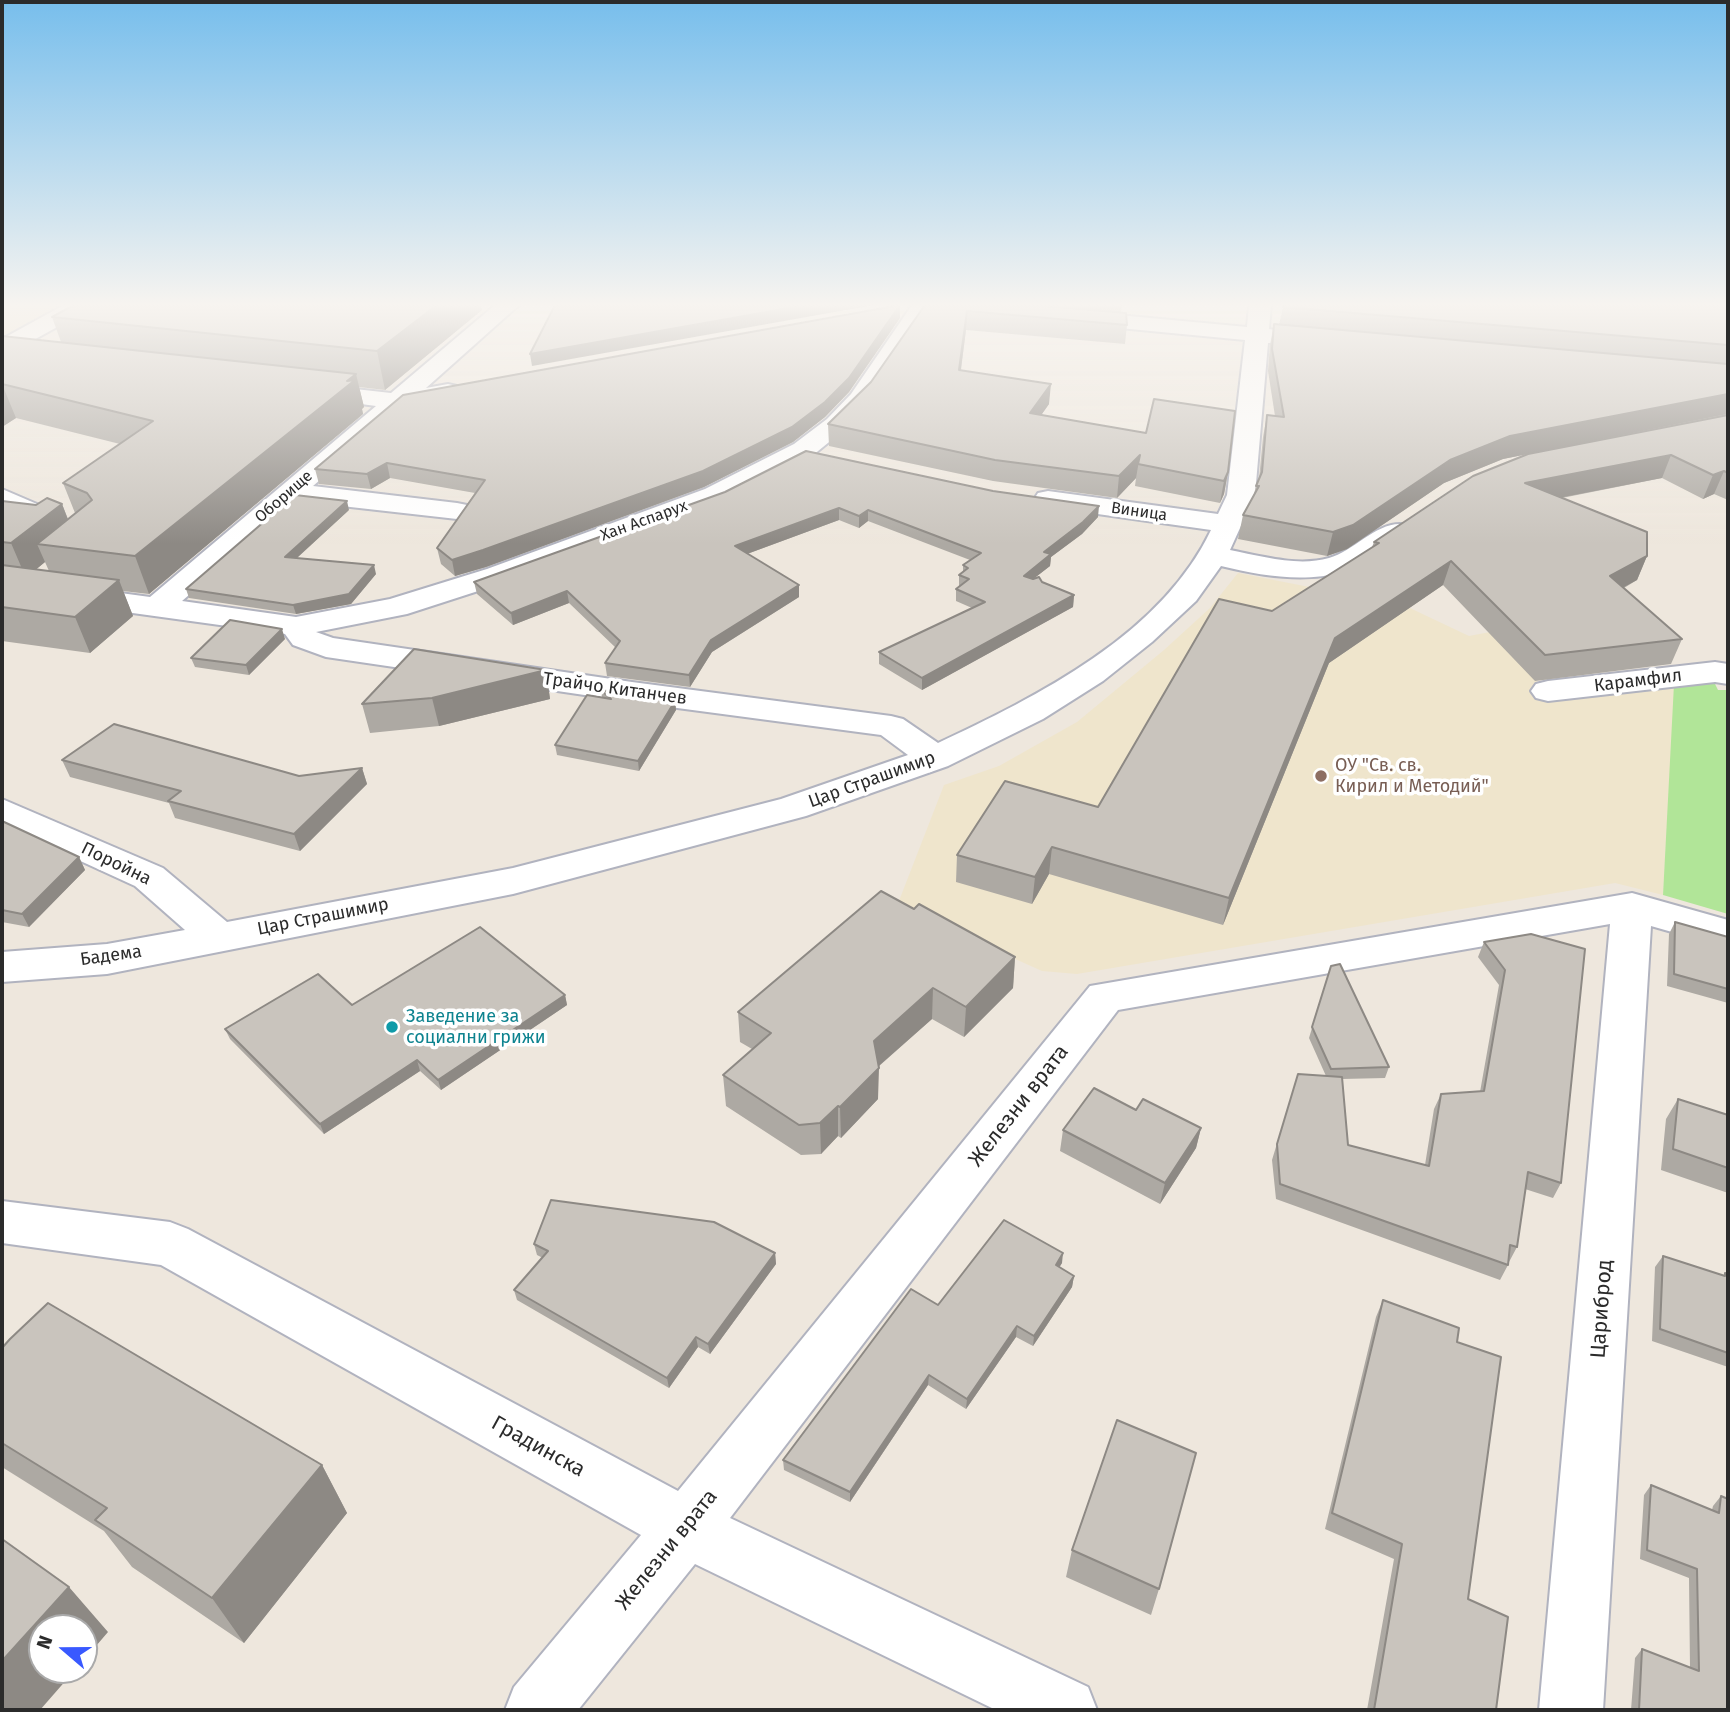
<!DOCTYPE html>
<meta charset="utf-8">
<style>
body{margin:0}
#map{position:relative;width:1730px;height:1712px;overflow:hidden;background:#eee7dd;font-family:"Fira Sans",sans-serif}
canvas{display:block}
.frame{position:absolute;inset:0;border:4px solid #2b2b2b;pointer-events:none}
.north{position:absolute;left:28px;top:1614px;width:70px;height:70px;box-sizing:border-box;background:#fff;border:2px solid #aaa;border-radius:50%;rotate:290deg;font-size:19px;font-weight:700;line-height:28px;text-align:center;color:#2b2b2b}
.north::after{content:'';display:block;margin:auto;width:24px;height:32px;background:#3959ff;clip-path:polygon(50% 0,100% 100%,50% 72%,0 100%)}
</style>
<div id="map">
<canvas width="1730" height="1712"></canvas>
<div class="frame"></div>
<div class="north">N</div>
</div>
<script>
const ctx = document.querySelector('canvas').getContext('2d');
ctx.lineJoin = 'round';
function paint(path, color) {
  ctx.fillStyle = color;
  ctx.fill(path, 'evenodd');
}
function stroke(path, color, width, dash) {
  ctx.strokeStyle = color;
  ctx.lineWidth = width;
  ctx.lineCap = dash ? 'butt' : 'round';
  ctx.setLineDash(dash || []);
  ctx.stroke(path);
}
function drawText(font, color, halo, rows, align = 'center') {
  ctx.font = font + ' "Fira Sans",sans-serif';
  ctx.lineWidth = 7;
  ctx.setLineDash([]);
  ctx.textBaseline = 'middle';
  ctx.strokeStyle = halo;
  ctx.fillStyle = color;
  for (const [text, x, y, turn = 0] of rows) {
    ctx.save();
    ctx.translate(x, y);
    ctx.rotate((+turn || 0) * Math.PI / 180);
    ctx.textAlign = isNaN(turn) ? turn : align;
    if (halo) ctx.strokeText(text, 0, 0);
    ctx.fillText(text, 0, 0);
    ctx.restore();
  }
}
paint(new Path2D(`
 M2,305H60L2,337Z
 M1238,573L1340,593L1355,582L1469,636L1490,632L1556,701L1675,688L1663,895L1615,883L1077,974L1042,971L897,906L944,785L999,766L1077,722L1164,650L1210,608Z`), '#efe5cc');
paint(new Path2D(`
 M1714,682L1718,690H1728V914L1663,895L1674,684Z`), '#b1e598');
const service = new Path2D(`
 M2,489L58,513L61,517L58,521H44L2,502Z`);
const minor = new Path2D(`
 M64,305H91L88,310L10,353L2,355V339Z
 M495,305H519L426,388L448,384L457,386L460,391L457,396L405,406L313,486L457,503L467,505L471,511L467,517L457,519L297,501L182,601L296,617L390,599L487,569L705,489L794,444L827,419L851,394L912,305H934L869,404L845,429L812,456L725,501L509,581L407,614L316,632L333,638L632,682L891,716L903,719L938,743C1038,696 1161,635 1211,530L1048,507L1038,505L1034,499L1038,493L1048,491L1218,514L1227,495L1245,340L1067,323L1064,318L1067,313L1075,311L1247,327L1249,305H1271L1269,329L1288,332L1291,337L1288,342L1268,343L1255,495L1230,550C1261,556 1298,567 1329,558C1355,551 1380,518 1407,525L1411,531C1405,540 1396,546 1387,552C1335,587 1278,580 1221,566L1196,601L1152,642L1103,681L1043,719L948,766L806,816L513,894L107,974L2,982V952L107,944L185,930L135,886L2,825V799L163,868L227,922L513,868L781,799L908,755L881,735L632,702L326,657L293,645L285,634L2,595V577L150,597L376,406L301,396L298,391L301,386L310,384L391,393Z
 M1715,662L1728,664V684L1715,682L1548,701L1536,698L1531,691L1536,684L1548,681Z
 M1632,893L1728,920V948L1651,926L1603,1710H1539L1610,924L1118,1010L730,1518L1088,1687L1097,1710H996L695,1564L578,1710H505L514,1687L641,1535L161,1265L2,1243V1201L170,1222L188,1229L678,1491L1090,986Z`);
stroke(service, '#b1b3bf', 4);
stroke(minor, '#b1b3bf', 4);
paint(service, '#fff');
paint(minor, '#fff');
paint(new Path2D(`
 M900,305V318L849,392L825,417L793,442L704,487L486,567L455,576L441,564L437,548L475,493L390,478L371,489L319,484L315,469Z
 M925,305H1122L1121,312L1127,325L1125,344L966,330L961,370L1049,404L1041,415L1228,472L1224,494L1220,503L1135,486L1136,478L1117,498L993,481L829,446L828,424L871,382Z
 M1728,305V415L1548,450L1728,415V500L1714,494L1703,499L1662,478L1562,498L1647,556L1637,580L1624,588L1682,639L1671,664L1535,681L1443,585L1329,663L1223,925L1049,874L1032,904L956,882L957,855L1098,807L1272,611L1372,547L1374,542L1528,454L1503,459L1444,483L1347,549L1327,556L1238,539L1243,515L1254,494L1256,486L1259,479L1263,437L1267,415L1275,416L1268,371L1270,345L1274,324L1279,325L1283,307Z
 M482,310L385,390L359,387L364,407L362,409L363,414L149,594L123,591L133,616L90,653L2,641V501L36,505L62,504L68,519L75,513L63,483L120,444L16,418L2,427V336L61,342L52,317ZM45,562L49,571L36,569Z
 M725,492L1098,517L1082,534L1051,557L1050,566L1033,579L1074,595L1073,607L922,690L879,664V652L972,608L956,601V589L959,587V575L963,572V565L970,560L868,521L859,528L839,520L747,554L799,585V597L712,652L690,687L607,676L605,663L616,648L569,603L513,625L477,594L474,582Z
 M349,510L297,558L376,574L351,604L296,614L189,598L186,589Z
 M285,639L249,675L195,667L191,658Z
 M546,670L550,699L439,726L370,733L362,704Z
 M601,690L675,701L676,710L639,771L557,755L555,745L602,698Z
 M62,760L299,776L362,768L367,784L300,851L175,818L169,803L70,777Z
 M2,821L79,857L85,870L29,927L2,922Z
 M914,909L1015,957L1013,988L964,1037L932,1019L878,1067V1099L841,1138L838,1136L821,1154L801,1155L726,1106L723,1075L752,1049L740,1042L738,1012Z
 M1675,922L1728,937V1003L1667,986L1669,934Z
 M1531,934L1561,1183L1553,1198L1525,1189L1517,1247L1509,1262H1508V1265L1500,1280L1276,1199L1272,1160L1298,1074L1326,1076L1309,1038L1331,966L1389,1067L1385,1078L1342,1079L1348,1145L1425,1165L1434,1109L1441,1094L1480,1092L1499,985L1478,957L1484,942Z
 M565,995L567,1005L441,1090L420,1071L324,1134L230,1039L225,1029L352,1005Z
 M1678,1099L1728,1115V1193L1661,1170L1666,1119Z
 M1136,1110L1201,1128L1196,1148L1160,1204L1060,1151L1063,1130Z
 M534,1244L775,1253L776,1264L710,1354L698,1347L669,1388L517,1300L514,1290L543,1258L537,1255Z
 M1663,1256L1723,1276L1725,1273L1728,1274V1367L1652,1341L1655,1267Z
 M1062,1263L1059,1267L1074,1276L1072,1287L1033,1346L1016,1337L966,1409L928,1385L850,1502L784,1470L783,1460L938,1305Z
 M1383,1300L1457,1342L1468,1599L1496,1710H1367L1394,1559L1325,1529L1376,1317Z
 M2,1348L322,1465L347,1513L244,1643L132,1567L104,1531L2,1467Z
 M1651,1485L1712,1510L1713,1506L1721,1496L1728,1710H1631L1635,1658L1642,1649L1690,1668L1689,1578L1640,1559L1644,1495Z
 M1072,1550L1159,1589L1151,1615L1066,1577Z`), '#ada9a3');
paint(new Path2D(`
 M437,305H481L482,310L385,390L377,351Z
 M806,305H874L532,366L530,354Z
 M900,305V318L849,392L825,417L793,442L704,487L486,567L455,576L452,560Z
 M967,311L966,330L958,390L959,370Z
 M356,374L364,407L362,409L363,414L149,594L135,556Z
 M2,384L16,418L2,427Z
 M1051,384L1049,404L1028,434L1030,413Z
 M1728,394L1727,414L1503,459L1444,483L1347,549L1327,556L1333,532L1450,460L1510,436Z
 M1140,455L1136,478L1117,498L1119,476Z
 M1671,455L1662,478L1517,506L1525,483Z
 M387,463L390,478L371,489L367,474Z
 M1724,471L1714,494L1703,499L1713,475Z
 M1228,472L1224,494L1220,503L1224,481Z
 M347,501L349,510L288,566L285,557Z
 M62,504L75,538L37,544L45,562L26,578L11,543Z
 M1099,506L1098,517L1082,534L1051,557L1050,566L1023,587L1024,576L1044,552Z
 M839,508V520L736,558L735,546Z
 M868,510V521L859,528V516Z
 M1647,556L1637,580L1600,600L1610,576Z
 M1451,561L1443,585L1329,663L1223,925L1229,898L1335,638Z
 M374,565L376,574L351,604L296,614L293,605Z
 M119,580L133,616L90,653L75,617Z
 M799,585V597L712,652L690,687L689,675L711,640Z
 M567,591L569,603L513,625L511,613Z
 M1074,595L1073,607L922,690V678Z
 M282,629L285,639L249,675L246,665Z
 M546,670L550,699L439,726L432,698Z
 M675,701L676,710L639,771L638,761Z
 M362,768L367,784L300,851L294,834Z
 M1052,847L1049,874L1032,904L1035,877Z
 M79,857L85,870L29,927L22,914Z
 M1015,957L1013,988L964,1037L966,1007Z
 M933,988L932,1019L873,1071L874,1041Z
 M565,995L567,1005L441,1090L438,1080Z
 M417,1060L420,1071L324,1134L320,1124Z
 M879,1068L878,1099L841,1138L840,1107Z
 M838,1106V1136L821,1154L820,1123Z
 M1201,1128L1196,1148L1160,1204L1165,1183Z
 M775,1253L776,1264L710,1354L708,1344Z
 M1063,1253L1062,1263L1054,1276L1056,1265Z
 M1074,1276L1072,1287L1033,1346L1034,1336Z
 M1017,1326L1016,1337L966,1409L967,1399Z
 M696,1337L698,1347L669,1388L667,1378Z
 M929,1375L928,1385L850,1502V1492Z
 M322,1465L347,1513L244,1643L212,1598Z
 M69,1587L108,1632L84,1660V1628H42V1670H75L40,1710H2V1661Z`), '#8d8984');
const building = new Path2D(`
 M74,305H437L377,351L52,317Z
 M555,305H806L530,354Z
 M900,305L849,378L825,402L792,427L703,471L483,550L452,560L437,548L485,480L387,463L367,474L315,469L403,395Z
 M925,305H1035L1126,313L1127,325L967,311L959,370L1051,384L1030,413L1146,433L1154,399L1235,411L1228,472L1224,481L1138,464L1140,455L1119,476L995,460L828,424L871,382Z
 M1287,305H1728V345L1283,307Z
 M1274,324L1728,364V394L1510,436L1450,460L1353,525L1333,532L1243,515L1259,486H1256L1262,472L1267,415L1284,417L1272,349Z
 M2,336L356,374L347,381L355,380L135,556L37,544L92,500L87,493L63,483L153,421L2,384Z
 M1728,415V473L1724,471L1713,475L1671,455L1525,483L1647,532V556L1610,576L1682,639L1545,655L1451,561L1335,638L1229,898L1052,847L1035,877L957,855L1005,781L1098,807L1219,599L1272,611L1379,543L1374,542L1473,476L1528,454Z
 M806,451L993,491L1099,506L1083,522L1044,552L1051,554L1024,576L1033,579L1039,577L1042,582L1074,595L922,678L879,652L985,602L956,589L969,579L959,575L968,568L963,565L981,553L868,510L859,516L839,508L735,546L799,585L711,640L689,675L605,663L620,641L567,591L511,613L474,582L725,492Z
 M295,495L347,501L285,557L374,565L349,594L293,605L186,589Z
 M47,498L62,504L11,543L2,542V501L36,505Z
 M2,565L119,580L75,617L2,607Z
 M230,620L282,629L246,665L191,658Z
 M414,649L546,670L432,698L362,704Z
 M601,690L675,701L638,761L555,745L587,695L611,699Z
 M114,724L299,776L362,768L294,834L168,801L181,791L62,760Z
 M2,821L79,857L22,914L2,910Z
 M881,891L914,909L919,904L1015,957L966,1007L933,988L874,1041L879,1068L840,1107L838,1106L820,1123L799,1125L723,1075L771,1033L738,1012Z
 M1675,922L1728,937V989L1674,974Z
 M480,927L565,995L438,1080L417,1060L320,1124L225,1029L318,974L352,1005Z
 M1531,934L1585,949L1561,1183L1528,1172L1517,1247L1510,1245L1508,1265L1280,1184L1277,1144L1298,1074L1342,1077L1348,1145L1429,1166L1441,1094L1484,1091L1505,970L1484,942Z
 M1340,964L1389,1067L1331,1069L1312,1027L1331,966Z
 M1094,1088L1136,1110L1143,1099L1201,1128L1165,1183L1063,1130Z
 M1678,1099L1728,1115V1168L1673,1149Z
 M551,1200L714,1222L775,1253L708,1344L696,1337L667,1378L514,1290L548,1251L534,1244Z
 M1004,1220L1063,1253L1056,1265L1074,1276L1034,1336L1017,1326L967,1399L929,1375L850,1492L783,1460L911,1289L938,1305Z
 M1663,1256L1725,1276V1273L1728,1274V1353L1660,1329Z
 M1383,1300L1459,1328L1457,1342L1501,1357L1468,1599L1508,1617L1496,1710H1374L1402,1544L1332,1513Z
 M48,1303L322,1465L212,1598L95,1520L107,1508L2,1443V1348L10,1339Z
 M1117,1420L1196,1453L1159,1589L1072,1550Z
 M1651,1485L1719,1513L1721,1496L1728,1499V1710H1639L1642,1649L1699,1671L1697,1569L1647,1550Z
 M2,1539L69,1587L2,1661Z`);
paint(building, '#c9c4bd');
stroke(building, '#8d8984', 2);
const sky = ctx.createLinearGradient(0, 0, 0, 544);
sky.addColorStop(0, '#77beec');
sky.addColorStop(0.56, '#f7f4f0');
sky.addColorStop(1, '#f7f4f000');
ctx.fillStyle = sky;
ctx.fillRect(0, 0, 1730, 544);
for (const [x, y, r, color] of [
 [1321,776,7,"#8d6e63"],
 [392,1027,7,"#0f9aa8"]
]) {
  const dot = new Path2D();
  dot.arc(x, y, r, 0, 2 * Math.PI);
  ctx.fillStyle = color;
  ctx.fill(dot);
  stroke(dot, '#fff', 2.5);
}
drawText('16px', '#2b2b2b', '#fff', [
 ["Оборище",284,497,-41],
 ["Виница",1139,512,8],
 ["Хан Аспарух",644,521,-20]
]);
drawText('18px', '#2b2b2b', '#fff', [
 ["Карамфил",1638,681,-7],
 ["Трайчо Китанчев",615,689,8],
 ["Цар Страшимир",872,780,-20],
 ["Поройна",116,864,26],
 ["Цар Страшимир",323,917,-11],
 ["Бадема",111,956,-8]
]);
drawText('18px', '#785e54', '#fff', [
 ["ОУ \"Св. св.",1335,766],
 ["Кирил и Методий\"",1335,787]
], 'left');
drawText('18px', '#0d838f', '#fff', [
 ["Заведение за",406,1017],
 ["социални грижи",406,1038]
], 'left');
drawText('21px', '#2b2b2b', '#fff', [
 ["Железни врата",1019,1106,-52],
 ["Цариброд",1602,1309,-86],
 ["Градинска",538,1447,29],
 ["Железни врата",667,1550,-51]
]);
</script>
